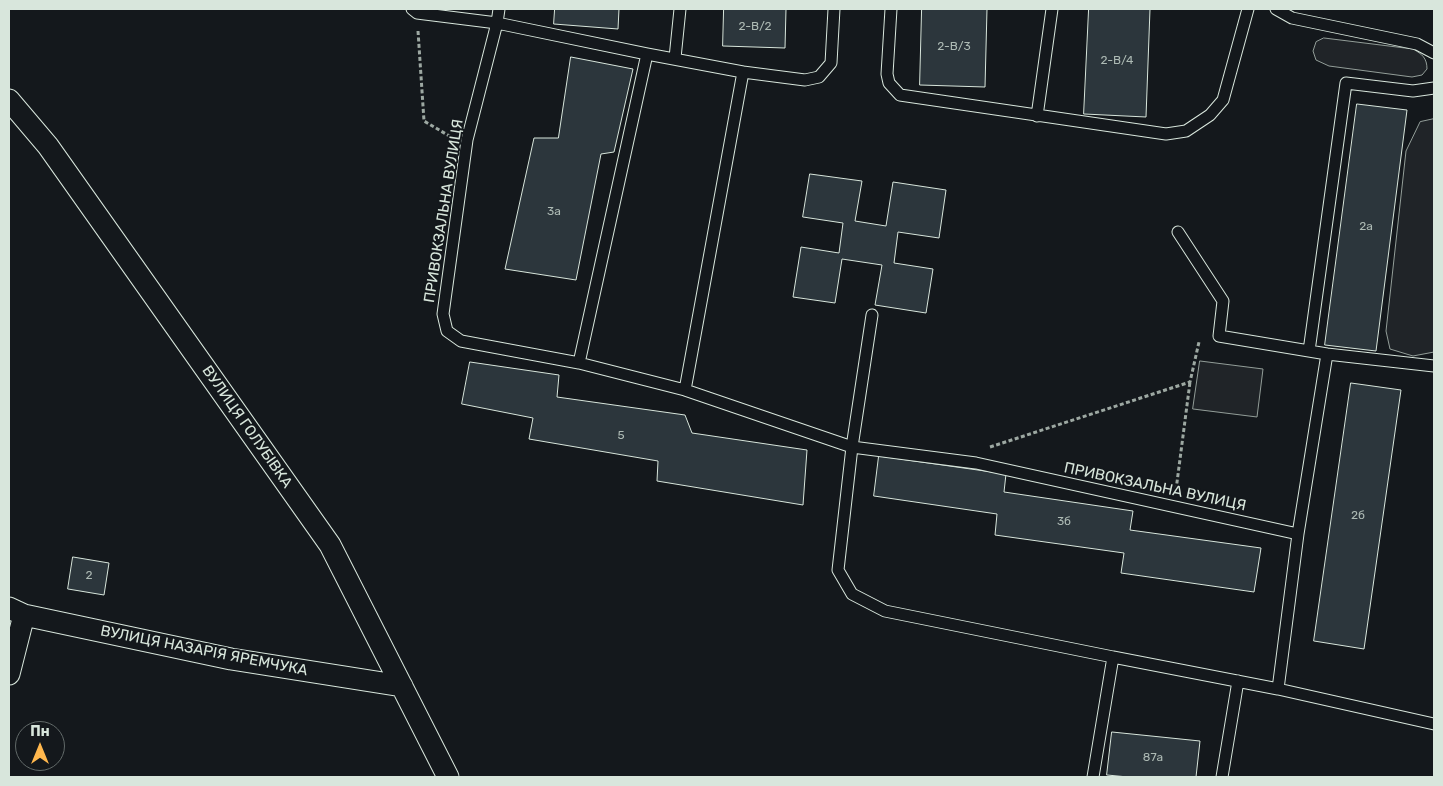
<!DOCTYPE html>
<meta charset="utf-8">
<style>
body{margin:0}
#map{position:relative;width:1443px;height:786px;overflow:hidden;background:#14181c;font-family:Rubik,sans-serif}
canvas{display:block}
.frame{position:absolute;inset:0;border:10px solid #d8e6dc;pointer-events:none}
.north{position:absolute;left:15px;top:721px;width:50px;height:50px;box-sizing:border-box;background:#14181c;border:1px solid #626a69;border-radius:50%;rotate:0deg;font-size:14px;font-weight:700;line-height:20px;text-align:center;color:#d8e6dc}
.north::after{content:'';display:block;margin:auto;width:18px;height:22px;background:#ffb74d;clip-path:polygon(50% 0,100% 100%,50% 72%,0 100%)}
</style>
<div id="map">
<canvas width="1443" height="786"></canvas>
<div class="frame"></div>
<div class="north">Пн</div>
</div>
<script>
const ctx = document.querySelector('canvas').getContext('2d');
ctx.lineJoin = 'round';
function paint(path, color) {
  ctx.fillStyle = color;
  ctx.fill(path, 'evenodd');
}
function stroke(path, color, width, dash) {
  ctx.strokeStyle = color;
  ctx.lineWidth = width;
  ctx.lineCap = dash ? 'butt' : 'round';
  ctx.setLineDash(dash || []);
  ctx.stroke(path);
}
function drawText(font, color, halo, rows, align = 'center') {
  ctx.font = font + ' Rubik,sans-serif';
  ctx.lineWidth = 4;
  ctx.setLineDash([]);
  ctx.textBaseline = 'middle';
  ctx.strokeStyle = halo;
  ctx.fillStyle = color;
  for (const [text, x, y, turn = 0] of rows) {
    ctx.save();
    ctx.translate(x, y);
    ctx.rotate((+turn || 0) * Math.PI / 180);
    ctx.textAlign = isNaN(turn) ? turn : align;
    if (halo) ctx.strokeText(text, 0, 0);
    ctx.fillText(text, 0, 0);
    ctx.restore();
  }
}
const green = new Path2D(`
 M1324,38L1413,49C1422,54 1427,58 1427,69L1422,75L1412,77L1329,66L1316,60L1313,51L1316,42Z
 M1434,119V352L1413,356L1390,349L1386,331L1406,151L1420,122Z
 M1200,361L1263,369L1257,417L1193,409Z`);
paint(green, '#202428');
stroke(green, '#939e99', 1);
const building = new Path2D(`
 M555,9H619L618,29L554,24Z
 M724,9H786L785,48L723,46Z
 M922,9H987L985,87L920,85Z
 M1089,9H1150L1146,117L1084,114Z
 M571,57L633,69L614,152L601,154L576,280L505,269L534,138H558Z
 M1357,104L1407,110L1376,351L1325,345Z
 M810,174L862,181L855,221L886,226L893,182L946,190L939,238L898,232L894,263L933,269L926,313L875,305L882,265L842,259L835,303L793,297L801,247L839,253L843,223L803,217Z
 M470,362L559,375L557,397L685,415L692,433L807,450L803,505L657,481L658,461L529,439L533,418L462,404Z
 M1351,383L1401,390L1364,649L1314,641Z
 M879,456L1006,474L1004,492L1133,511L1130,530L1261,548L1254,592L1121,573L1124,553L995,535L997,514L874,496Z
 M73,557L109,563L104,595L68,589Z
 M1112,732L1200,741L1196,777H1128L1107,775Z`);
paint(building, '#2c363c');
stroke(building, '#d8e6dc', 1);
const lane = new Path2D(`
 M412,9L417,13L497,23L499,9
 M891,9L887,74L889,83L900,95L1166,134L1186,131L1210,115L1223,100L1248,9
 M1276,9L1292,18L1417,44L1434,53
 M675,58L680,9
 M743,72L805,80L819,77L831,63L834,9
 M1037,116L1052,9
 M1178,232L1223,301L1219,336L1309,351
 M1327,354L1309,351L1346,83L1413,91L1434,88
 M579,363L647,54
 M685,390L743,72L647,54L497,23L467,140L443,314L447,331L461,341L579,363L685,390L852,447L872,315
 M1298,534L1327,354L1434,366
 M1113,657L885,611L852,594L838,570L852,447L976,463L1298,534L1278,689
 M1093,777L1113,657L1278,689L1434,724
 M1222,777L1238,681`);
const street = new Path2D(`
 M9,100L48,146L330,545L448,777
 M9,608L24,615L231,659L402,686
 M9,674L24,615`);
stroke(lane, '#d8e6dc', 13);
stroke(street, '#d8e6dc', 23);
stroke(new Path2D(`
 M418,31L424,121L451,137
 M990,447L1190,382L1199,342
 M1176,490L1190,382`), '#9da8a2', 3, [4, 2.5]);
stroke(lane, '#14181c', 11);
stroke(street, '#14181c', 21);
drawText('12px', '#adbab4', null, [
 ["2-В/2",755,27],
 ["2-В/3",954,47],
 ["2-В/4",1117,61],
 ["3а",554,212],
 ["2а",1366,227],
 ["5",621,436],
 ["2б",1358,516],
 ["3б",1064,522],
 ["2",89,576],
 ["87а",1153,758]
]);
drawText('15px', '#d8e6dc', '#14181c', [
 ["ПРИВОКЗАЛЬНА ВУЛИЦЯ",444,211,-81],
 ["ВУЛИЦЯ ГОЛУБІВКА",247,427,55],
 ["ПРИВОКЗАЛЬНА ВУЛИЦЯ",1155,487,12],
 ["ВУЛИЦЯ НАЗАРІЯ ЯРЕМЧУКА",204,651,11]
]);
</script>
